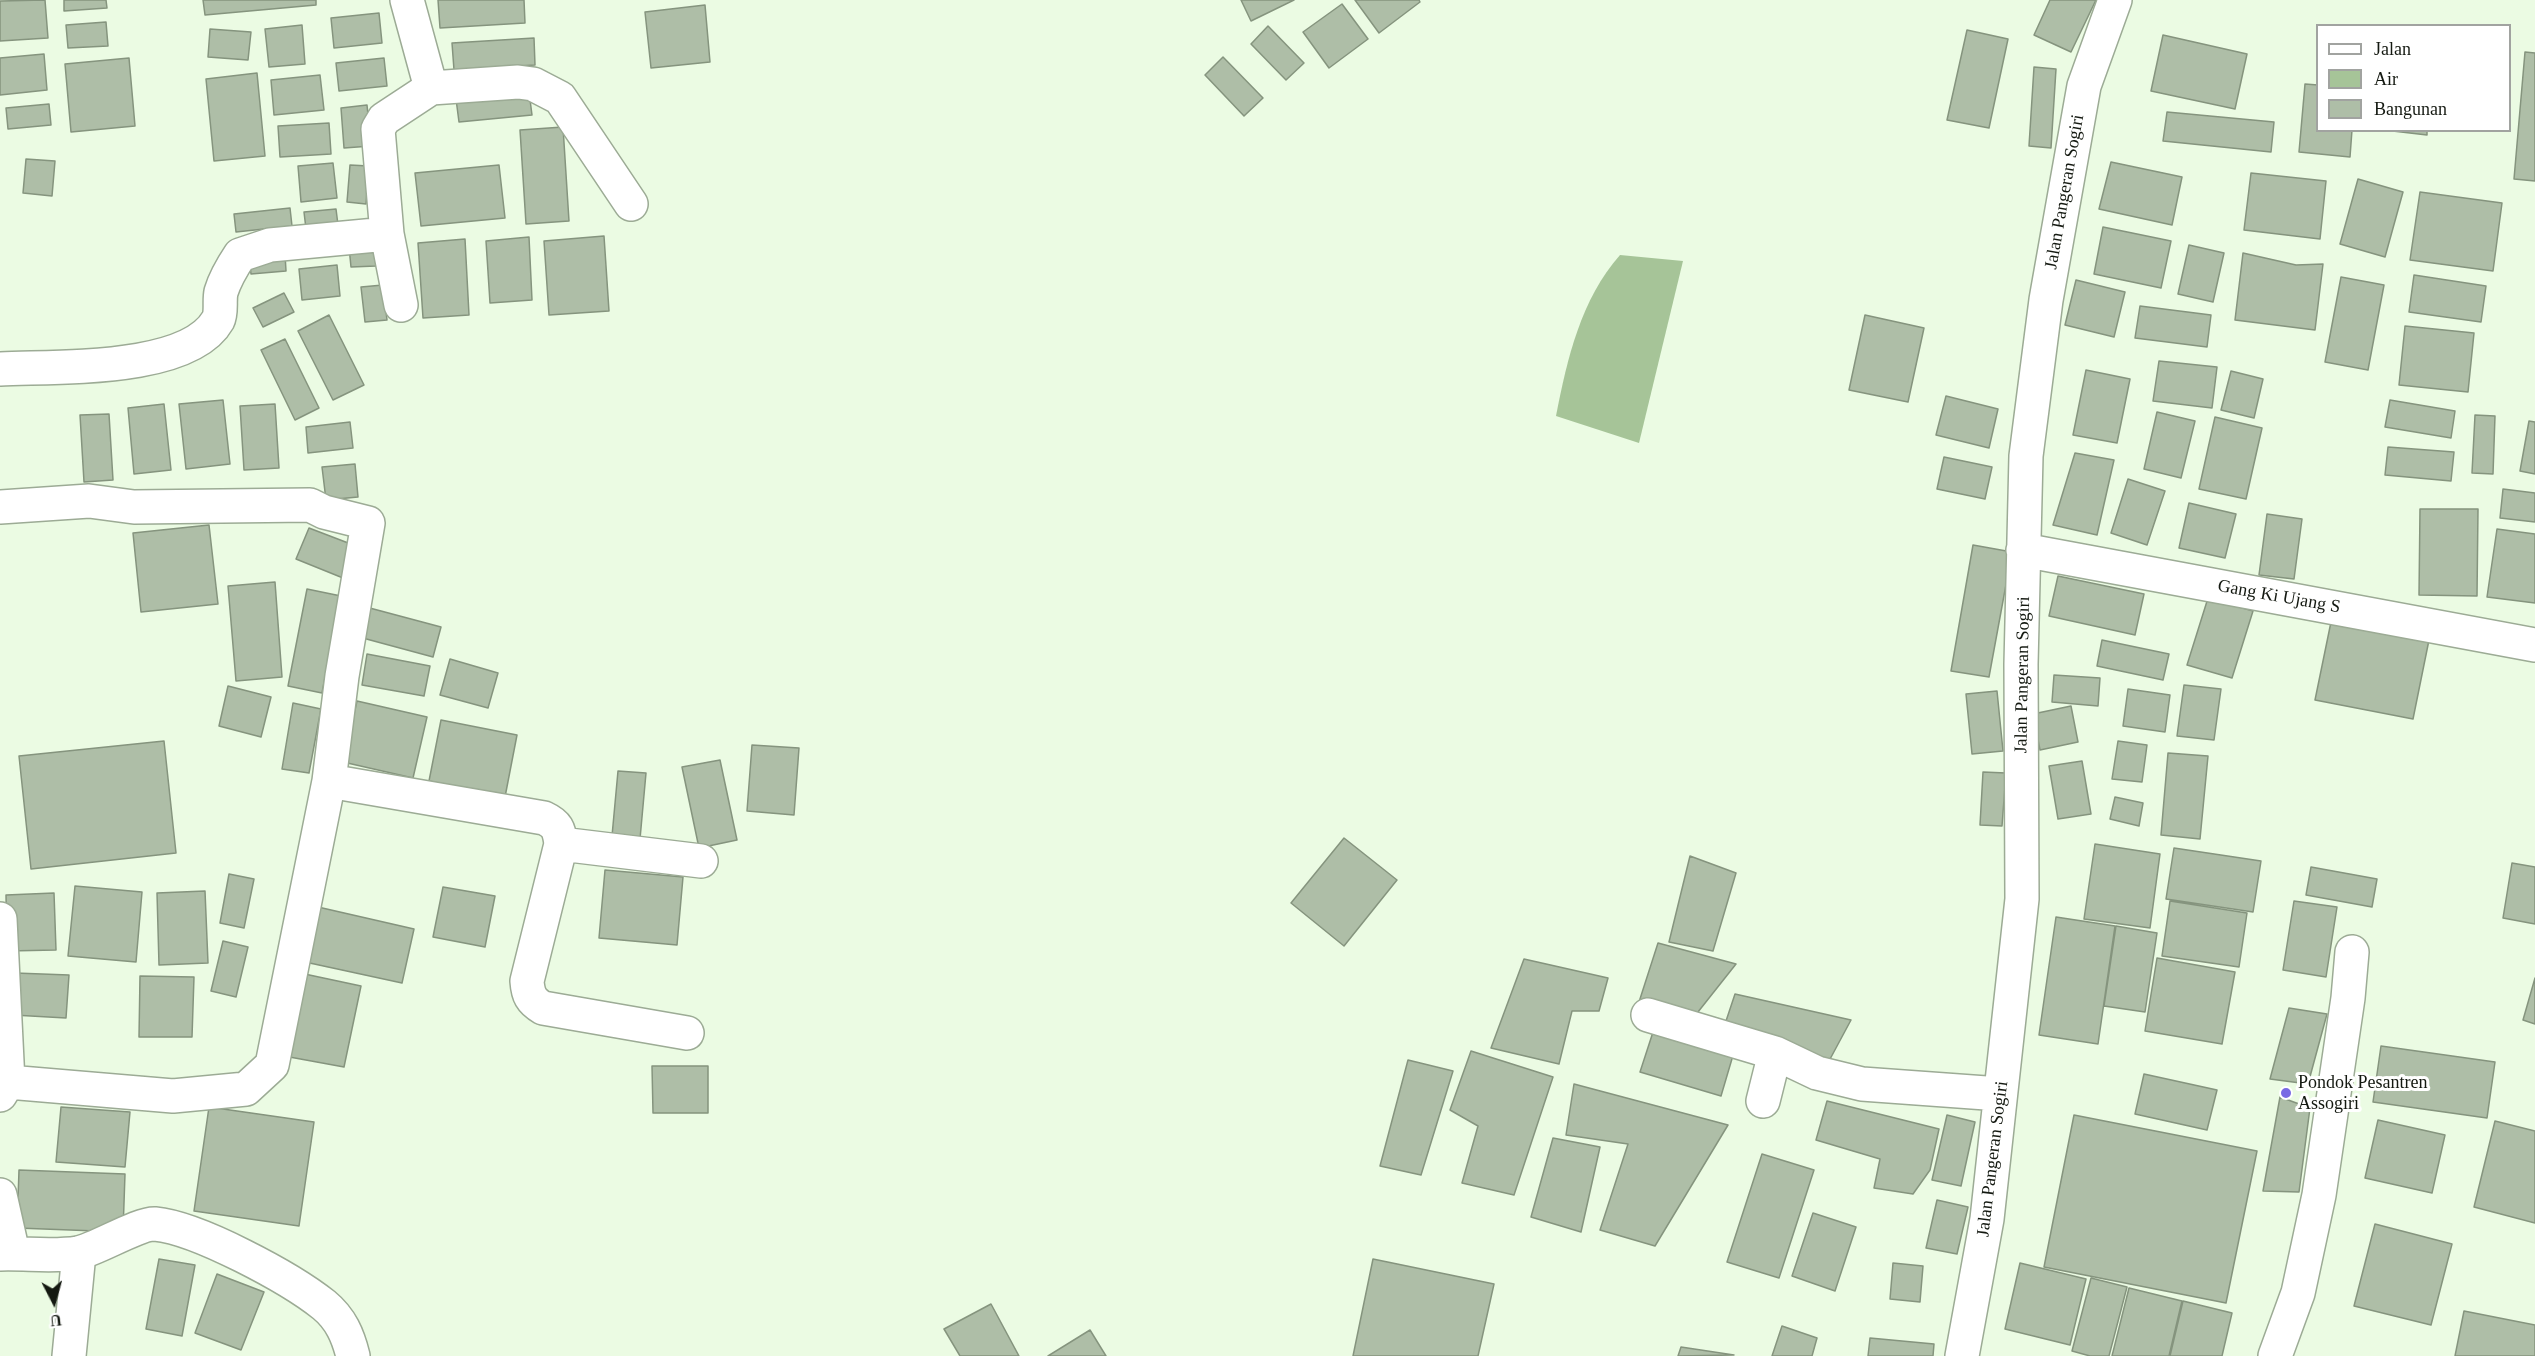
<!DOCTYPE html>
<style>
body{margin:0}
#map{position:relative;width:2535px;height:1356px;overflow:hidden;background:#ebfbe3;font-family:Georgia,serif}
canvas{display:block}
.legend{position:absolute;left:2316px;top:24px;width:195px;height:108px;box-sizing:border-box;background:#fff;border:2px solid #a1a3a0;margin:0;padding:8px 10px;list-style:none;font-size:18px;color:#141911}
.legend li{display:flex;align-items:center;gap:12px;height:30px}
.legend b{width:30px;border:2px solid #a1a3a0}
.north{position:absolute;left:24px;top:1272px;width:60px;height:60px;-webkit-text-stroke:4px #fff;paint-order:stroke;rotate:174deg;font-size:16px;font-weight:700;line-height:24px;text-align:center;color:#141911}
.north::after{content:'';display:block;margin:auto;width:21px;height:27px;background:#141911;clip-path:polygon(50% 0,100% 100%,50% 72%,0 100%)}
</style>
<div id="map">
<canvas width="2535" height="1356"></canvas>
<ul class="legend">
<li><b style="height:8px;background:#fff"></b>Jalan</li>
<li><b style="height:16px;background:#a6c498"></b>Air</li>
<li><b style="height:16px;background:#aebea7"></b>Bangunan</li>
</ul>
<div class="north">U</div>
</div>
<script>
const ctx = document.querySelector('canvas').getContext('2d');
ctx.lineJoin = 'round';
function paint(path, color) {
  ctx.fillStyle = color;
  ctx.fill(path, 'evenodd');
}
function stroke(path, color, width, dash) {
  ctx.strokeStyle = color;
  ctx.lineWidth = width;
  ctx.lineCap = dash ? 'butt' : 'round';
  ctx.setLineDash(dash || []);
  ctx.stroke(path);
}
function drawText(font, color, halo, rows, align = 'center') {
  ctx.font = font + ' Georgia,serif';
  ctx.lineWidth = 6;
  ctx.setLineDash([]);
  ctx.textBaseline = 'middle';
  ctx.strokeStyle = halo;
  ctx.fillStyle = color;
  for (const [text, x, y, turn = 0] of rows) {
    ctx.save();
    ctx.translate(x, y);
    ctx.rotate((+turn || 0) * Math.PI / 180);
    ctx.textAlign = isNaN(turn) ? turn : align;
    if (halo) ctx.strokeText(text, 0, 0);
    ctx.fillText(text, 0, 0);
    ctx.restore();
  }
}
paint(new Path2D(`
 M1620,255L1683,261L1639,443L1556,416C1567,359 1581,299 1620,255Z`), '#a6c498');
const building = new Path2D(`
 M45,0L48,38L0,41V1Z
 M64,0H106L107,8L64,11Z
 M203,0H316V5L205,15Z
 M438,0H524L525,23L440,28Z
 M1241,0H1294L1251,21Z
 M1355,0H1419L1420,2L1379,33Z
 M2050,0H2096L2071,52L2034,35Z
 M1342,4L1368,39L1329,68L1303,32Z
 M705,5L710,62L651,68L645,12Z
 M379,13L382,43L334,48L331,18Z
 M106,22L108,46L68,48L66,25Z
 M302,25L305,64L269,67L265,29Z
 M1268,26L1304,63L1286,80L1251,44Z
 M210,29L251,32L248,60L208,57Z
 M1967,30L2008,39L1989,128L1947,120Z
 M2163,35L2247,54L2235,109L2151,91Z
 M534,38L535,65L454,70L452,43Z
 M2525,52L2535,53V181L2514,179Z
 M44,54L47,90L0,95V58Z
 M1223,57L1263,98L1244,116L1205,75Z
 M129,58L135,126L71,132L65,64Z
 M384,58L387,86L339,91L336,63Z
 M2034,67L2056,69L2051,148L2029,146Z
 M257,73L265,156L214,161L206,79Z
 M320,75L324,110L274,115L271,80Z
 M2305,84L2318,85V130H2352L2350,157L2299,152Z
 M529,92L532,115L459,122L456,99Z
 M49,104L51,125L8,129L6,108Z
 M367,105L371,146L344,148L341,108Z
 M2167,112L2274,122L2271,152L2163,141Z
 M329,123L331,154L280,157L278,126Z
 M563,127L569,221L526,224L520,130Z
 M2384,130H2427V135Z
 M26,159L55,161L52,196L23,193Z
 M2111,162L2182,177L2172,225L2099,209Z
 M333,163L337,198L301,202L298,166Z
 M350,165L369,166L366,204L347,202Z
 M499,165L505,218L421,226L415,173Z
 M2251,173L2326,181L2320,239L2244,230Z
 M2358,179L2403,192L2385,257L2340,244Z
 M2420,192L2502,203L2493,271L2410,260Z
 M290,208L292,226L236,232L234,214Z
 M336,209L338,225L306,229L304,212Z
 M2103,227L2171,241L2161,288L2094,274Z
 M604,236L609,311L549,315L544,241Z
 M529,237L532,300L490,303L486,241Z
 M465,239L469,315L423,318L418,243Z
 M2189,245L2224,253L2213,302L2178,294Z
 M374,246L376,266L351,267L349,247Z
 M2243,253L2296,265L2323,264L2315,330L2235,320Z
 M285,254L286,271L251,274L249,258Z
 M337,265L340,296L302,300L299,269Z
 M2414,275L2486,286L2481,322L2409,312Z
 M2341,277L2384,285L2368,370L2325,362Z
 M2076,280L2125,292L2114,337L2065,325Z
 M383,285L387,320L365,322L361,287Z
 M284,293L294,312L263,327L253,308Z
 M2140,306L2211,315L2207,347L2135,338Z
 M329,315L364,385L333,400L298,331Z
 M1865,315L1924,328L1908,402L1849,390Z
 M2405,326L2474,333L2468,392L2399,385Z
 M285,339L319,408L295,420L261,350Z
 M2159,361L2217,367L2212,408L2153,401Z
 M2086,370L2130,379L2117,443L2073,435Z
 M2231,371L2263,379L2254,418L2221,410Z
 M1946,396L1998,409L1989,448L1936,435Z
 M223,400L230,464L186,469L179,404Z
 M2390,400L2455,411L2451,438L2385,427Z
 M164,404L171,470L134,474L128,408Z
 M275,404L279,468L244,470L240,406Z
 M2157,412L2195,421L2181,478L2144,469Z
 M109,414L113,480L84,482L80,415Z
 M2475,415L2495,416L2493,474L2472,473Z
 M2215,417L2262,428L2246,499L2199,489Z
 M2529,421L2535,422V474L2520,471Z
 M350,422L353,448L308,453L306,427Z
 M2388,447L2454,452L2451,481L2385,475Z
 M2075,453L2114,460L2097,535L2053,525Z
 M1944,457L1992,467L1985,499L1937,489Z
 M355,464L358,497L326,500L322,467Z
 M2128,479L2165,491L2147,545L2111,533Z
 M2503,489L2535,493V522L2500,518Z
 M2189,503L2236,514L2225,558L2179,548Z
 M2420,509H2478L2477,596L2419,595Z
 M2267,514L2302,519L2294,579L2259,575Z
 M209,525L218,604L141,612L133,533Z
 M309,528L356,546L343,578L296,559Z
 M2497,529L2535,534V603L2487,597Z
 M1973,545L2012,552L1989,677L1951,671Z
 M2058,576L2144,594L2135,635L2049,616Z
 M275,582L282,677L236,681L228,586Z
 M307,589L341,596L322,693L288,686Z
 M2208,598L2253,611L2232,678L2187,665Z
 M366,607L441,627L433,657L359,637Z
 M2331,622L2429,640L2413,719L2315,700Z
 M2102,640L2169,654L2163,680L2097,666Z
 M367,654L430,666L424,696L362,685Z
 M450,659L498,673L488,708L440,695Z
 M2054,675L2100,678L2098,706L2052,702Z
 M2184,685L2221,689L2214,740L2177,736Z
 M228,686L271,697L261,737L219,726Z
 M2128,689L2170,695L2165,732L2123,726Z
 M1997,691L2003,751L1972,754L1966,694Z
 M357,701L427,717L413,778L343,762Z
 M293,703L321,709L309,773L282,769Z
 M2071,706L2078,742L2040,750L2033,714Z
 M441,720L517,735L505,797L429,781Z
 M164,741L176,853L31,869L19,756Z
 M2118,741L2147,745L2142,782L2112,779Z
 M752,745L799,748L794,815L747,811Z
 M2168,753L2208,756L2200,839L2161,835Z
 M720,760L737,840L699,848L682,767Z
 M2082,761L2091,814L2058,819L2049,766Z
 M618,771L646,773L640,839L612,836Z
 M1983,772L2006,773L2002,826L1980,825Z
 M2115,797L2143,803L2139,826L2110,819Z
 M1344,838L1397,880L1344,946L1291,903Z
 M2095,844L2160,854L2150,928L2084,919Z
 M2174,848L2261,861L2253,912L2166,899Z
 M1690,856L1736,873L1713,951L1669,942Z
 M2512,863L2535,867V924L2503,918Z
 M2311,867L2377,879L2372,907L2306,895Z
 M605,870L683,877L677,945L599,938Z
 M229,874L254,879L244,928L220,923Z
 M75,886L142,892L136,962L68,956Z
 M443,887L495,896L485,947L433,937Z
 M205,891L208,963L159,965L157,893Z
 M54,893L56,950L7,951L6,895Z
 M2170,901L2247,913L2239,967L2162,956Z
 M2294,901L2337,907L2326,977L2283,970Z
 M318,907L414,929L402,983L305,962Z
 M2056,917L2115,926L2098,1044L2039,1035Z
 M2116,926L2157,933L2145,1012L2104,1006Z
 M223,941L248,947L236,997L211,991Z
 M1658,943L1736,964L1694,1017L1639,1002Z
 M2157,958L2235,972L2222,1044L2145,1031Z
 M1524,959L1608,978L1599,1011H1572L1559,1064L1491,1048Z
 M15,973L69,975L66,1018L13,1015Z
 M300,973L361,986L344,1067L284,1056Z
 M140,976L194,977L192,1037H139Z
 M2535,978V1024L2523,1020Z
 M1735,994L1851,1020L1829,1061L1722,1033Z
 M2289,1008L2327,1014L2308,1084L2270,1079Z
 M1654,1029L1734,1052L1721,1096L1640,1072Z
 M2381,1046L2495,1062L2487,1118L2373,1102Z
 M1471,1051L1553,1077L1514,1195L1462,1183L1478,1126L1450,1110Z
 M1408,1060L1453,1071L1421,1175L1380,1166Z
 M652,1066H708V1113H653Z
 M2144,1074L2217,1090L2207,1130L2135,1114Z
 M1574,1084L1728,1125L1655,1246L1600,1230L1628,1144L1566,1135Z
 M2280,1097L2310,1108L2299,1192L2263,1191Z
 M1827,1101L1939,1129L1930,1170L1913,1194L1874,1188L1880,1159L1816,1140Z
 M61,1107L130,1112L125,1167L56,1162Z
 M209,1107L314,1122L299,1226L194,1211Z
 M1947,1115L1975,1122L1961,1186L1932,1180Z
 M2074,1115L2257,1151L2226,1303L2044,1267Z
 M2378,1120L2445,1135L2432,1193L2365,1178Z
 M2495,1121L2535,1131V1223L2474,1207Z
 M1553,1138L1600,1147L1581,1232L1531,1217Z
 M1762,1154L1814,1170L1779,1278L1727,1262Z
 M19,1170L125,1174L123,1232L17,1228Z
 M1937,1200L1968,1207L1957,1254L1926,1248Z
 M1813,1213L1856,1227L1835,1291L1792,1276Z
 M2375,1224L2452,1244L2431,1325L2354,1306Z
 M159,1259L195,1265L182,1336L146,1329Z
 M1373,1259L1494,1284L1478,1356H1353Z
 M1893,1263L1923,1266L1920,1302L1890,1299Z
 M2020,1263L2086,1279L2070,1345L2005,1329Z
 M217,1274L264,1292L241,1350L195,1333Z
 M2091,1278L2127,1287L2109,1356H2090L2072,1351Z
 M2129,1288L2182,1301L2169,1356H2112Z
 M2183,1301L2232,1313L2222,1356H2170Z
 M991,1304L1019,1356H960L944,1329Z
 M2464,1311L2535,1325V1356H2455Z
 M1782,1326L1817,1338L1812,1356H1772Z
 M1090,1330L1106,1356H1048Z
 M1870,1338L1934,1344L1933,1356H1868Z
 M1681,1347L1734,1355L1678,1356Z`);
paint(building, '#aebea7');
stroke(building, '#85947e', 1.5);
const minor = new Path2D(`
 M431,88L518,82L533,84L560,98L631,204
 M401,305L387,234L378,129L384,119L431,88L407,0
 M0,369C54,366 188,373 218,320C222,312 219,301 221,292C225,279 232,267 240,255L270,245L387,234
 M0,507L89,501L134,507L310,505L324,512L368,523L342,676L329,781
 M2023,550L2535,645
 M561,844L701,861
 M0,919L8,1082L0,1095
 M1648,1015L1775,1053L1817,1073L1862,1084L2000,1094
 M8,1082L173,1096L246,1089L272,1065L329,781L544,818C557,824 559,829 561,844L527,981C528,995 531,1001 543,1008L687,1033
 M1763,1101L1775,1053
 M0,1195L13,1253
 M0,1254C25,1253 53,1257 78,1253C97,1249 139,1223 155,1224C198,1228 290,1278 324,1305C341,1319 348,1336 353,1356
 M69,1356L79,1253
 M1962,1356L1987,1219L2022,899L2021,664L2026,456L2046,300L2084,86L2115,0
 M2275,1356L2298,1293L2319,1195L2348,998L2352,952`);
stroke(minor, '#9cab95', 36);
stroke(minor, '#fff', 33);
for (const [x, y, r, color] of [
 [2286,1093,6,"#7969e4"]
]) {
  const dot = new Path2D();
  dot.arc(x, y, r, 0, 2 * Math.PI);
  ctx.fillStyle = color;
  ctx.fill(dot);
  stroke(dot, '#fff', 2);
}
drawText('18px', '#141911', '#fff', [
 ["Jalan Pangeran Sogiri",2065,192,-80],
 ["Gang Ki Ujang S",2279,597,10],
 ["Jalan Pangeran Sogiri",2023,675,-89],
 ["Jalan Pangeran Sogiri",1993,1159,-83]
]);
drawText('18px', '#141911', '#fff', [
 ["Pondok Pesantren",2298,1083],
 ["Assogiri",2298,1104]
], 'left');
</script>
